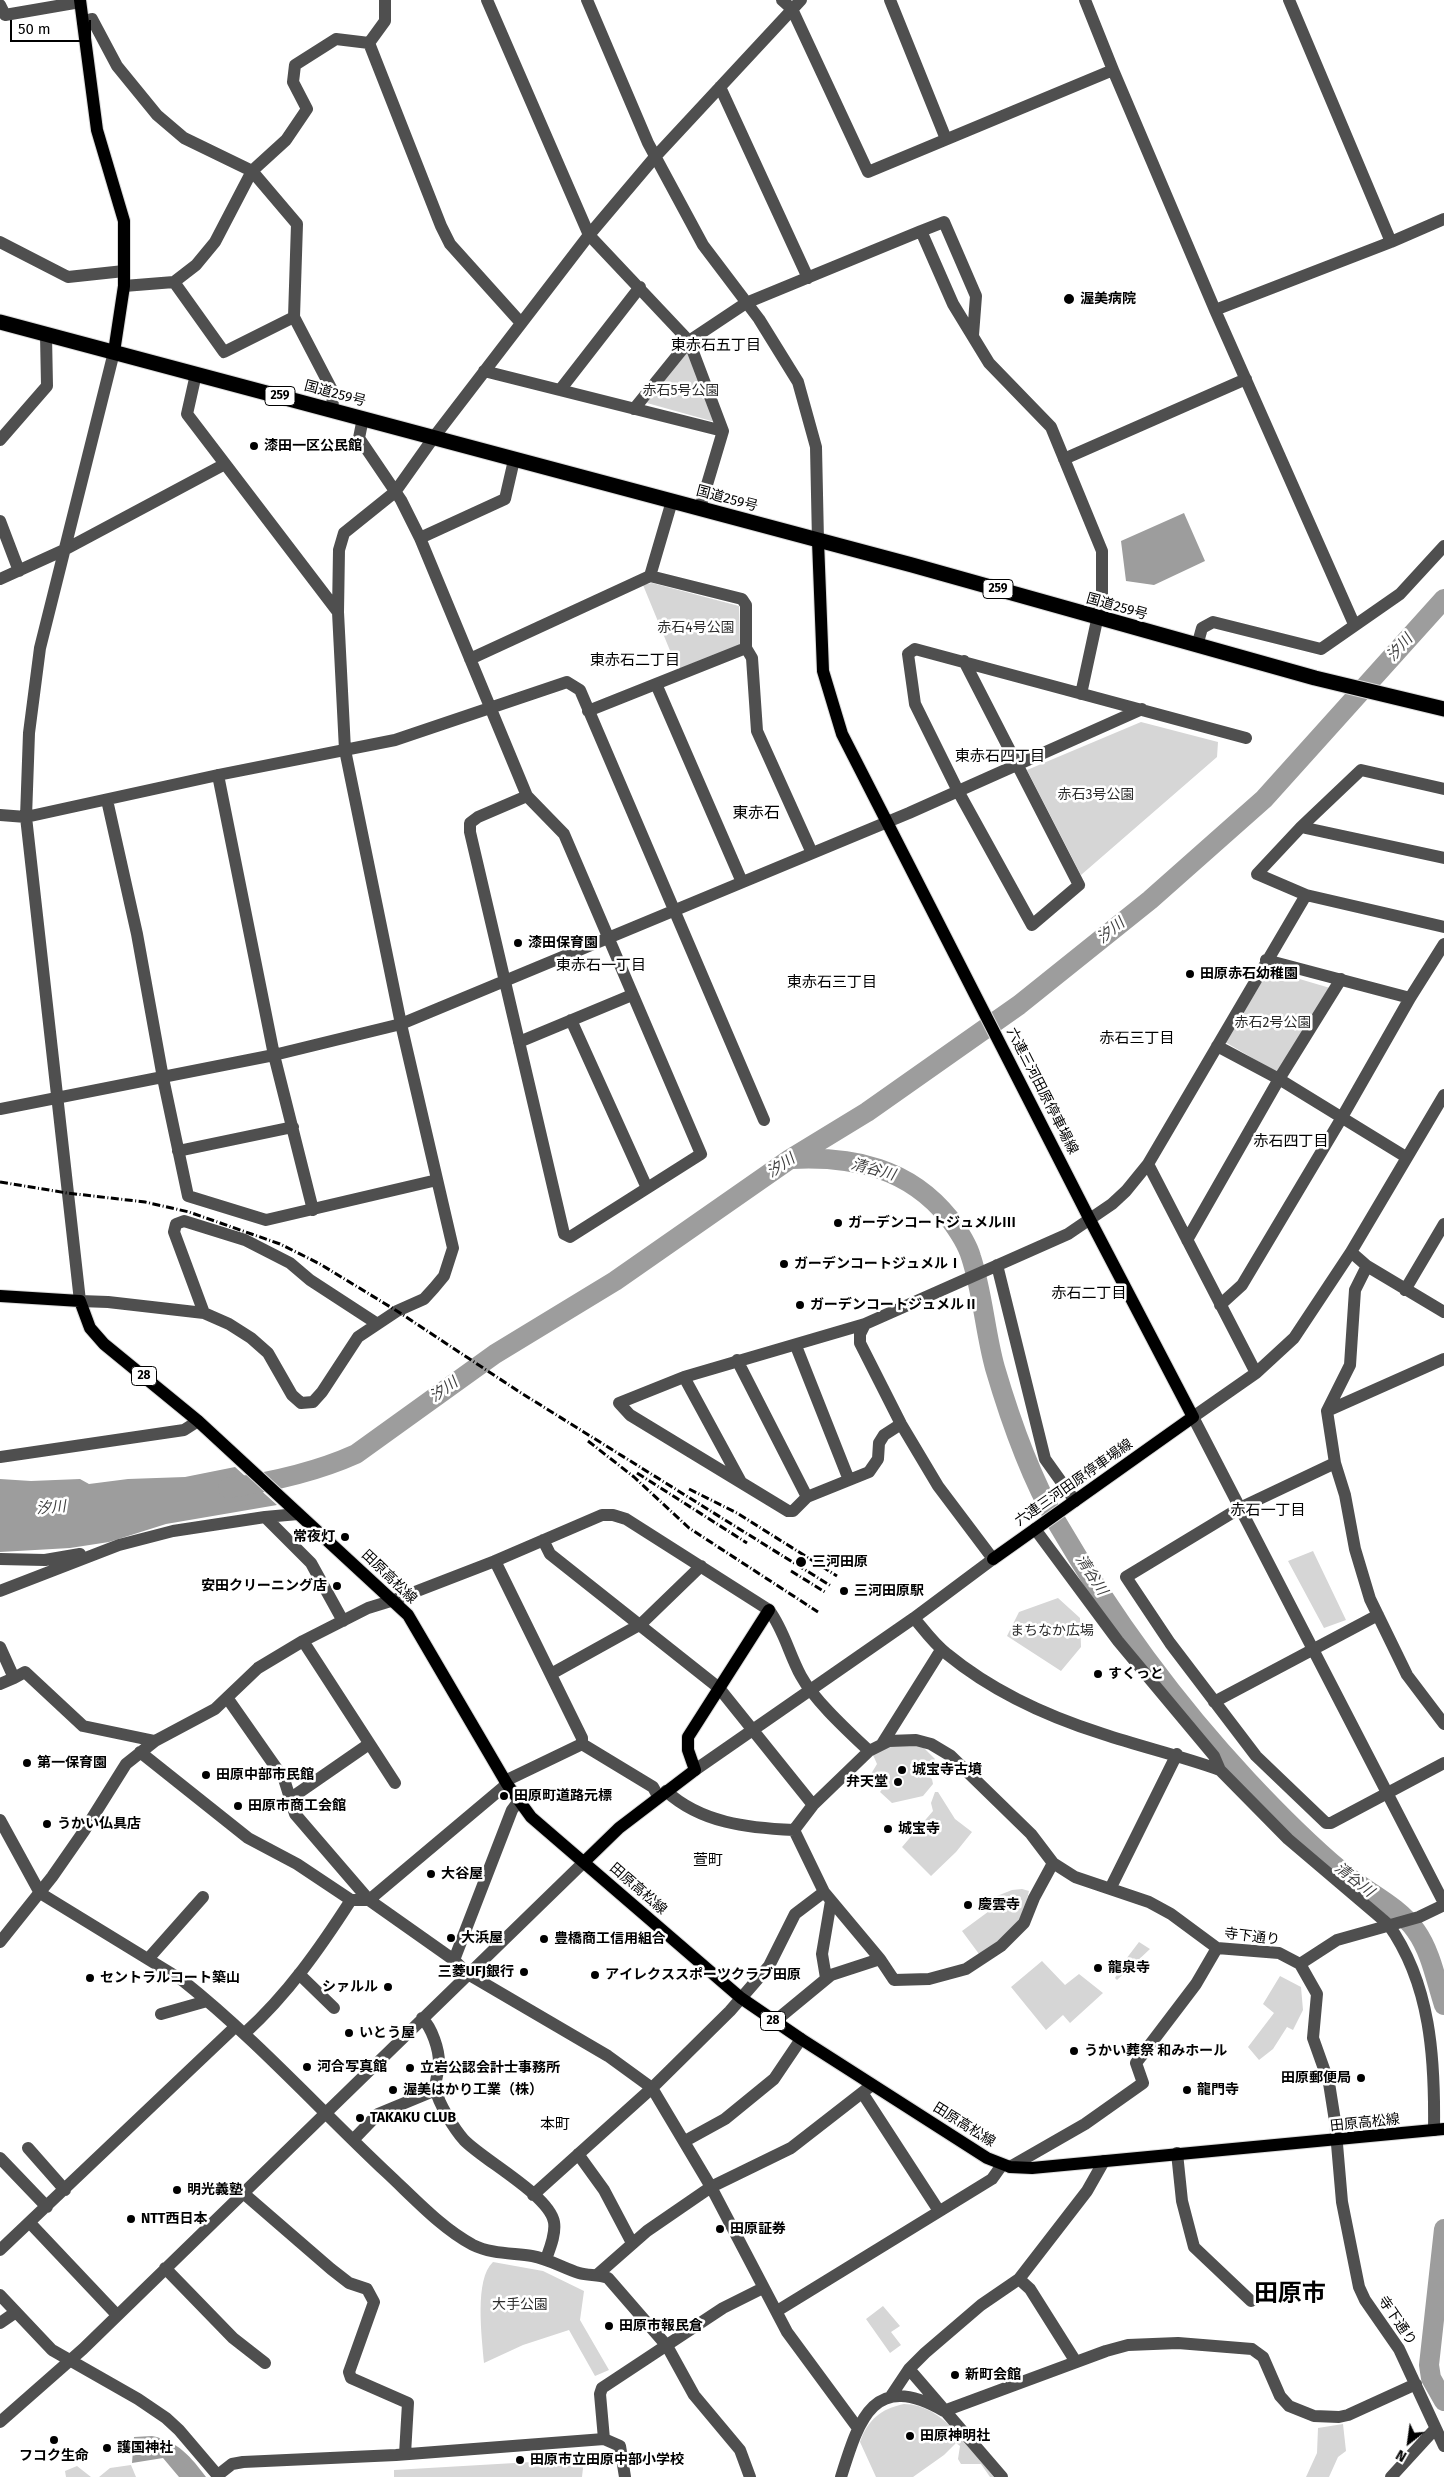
<!DOCTYPE html>
<meta charset="utf-8">
<style>
body{margin:0}
#map{position:relative;width:1444px;height:2477px;overflow:hidden;background:#fff;font-family:"Fira Sans",sans-serif}
canvas{display:block}
.north{position:absolute;left:1384px;top:2417px;width:50px;height:50px;-webkit-text-stroke:4px #fff;paint-order:stroke;rotate:210deg;font-size:14px;font-weight:700;line-height:20px;text-align:center;color:#000}
.north::after{content:'';display:block;margin:auto;width:18px;height:22px;background:#000;clip-path:polygon(50% 0,100% 100%,50% 72%,0 100%)}
.scale{position:absolute;left:10px;top:20px;width:81px;height:22px;box-sizing:border-box;border:2px solid #000;border-top:0;padding-left:6px;font-size:15px;line-height:18px;white-space:nowrap;color:#000;-webkit-text-stroke:4px #fff;paint-order:stroke}
</style>
<div id="map">
<canvas width="1444" height="2477"></canvas>
<div class="north">N</div>
<div class="scale">50 m</div>
</div>
<script>
const ctx = document.querySelector('canvas').getContext('2d');
ctx.lineJoin = 'round';
function paint(path, color) {
  ctx.fillStyle = color;
  ctx.fill(path, 'evenodd');
}
function stroke(path, color, width, dash) {
  ctx.strokeStyle = color;
  ctx.lineWidth = width;
  ctx.lineCap = dash ? 'butt' : 'round';
  ctx.setLineDash(dash || []);
  ctx.stroke(path);
}
function drawText(font, color, halo, rows, align = 'center') {
  ctx.font = font + ' "Fira Sans","Noto Sans JP",sans-serif';
  ctx.lineWidth = 5;
  ctx.setLineDash([]);
  ctx.textBaseline = 'middle';
  ctx.strokeStyle = halo;
  ctx.fillStyle = color;
  for (const [text, x, y, turn = 0] of rows) {
    ctx.save();
    ctx.translate(x, y);
    ctx.rotate((+turn || 0) * Math.PI / 180);
    ctx.textAlign = isNaN(turn) ? turn : align;
    if (halo) ctx.strokeText(text, 0, 0);
    ctx.fillText(text, 0, 0);
    ctx.restore();
  }
}
paint(new Path2D(`
 M687,348L715,422L647,403Z
 M652,583L739,606L740,646L678,670L643,585Z
 M1141,722L1218,742L1217,757L1081,875L1027,770Z
 M1269,970L1330,988L1278,1073L1225,1042Z
 M1313,1551L1346,1620L1324,1628L1288,1561Z
 M1058,1598L1080,1618L1081,1647L1061,1671L1007,1636L1019,1612Z
 M887,1744L921,1745L935,1759L927,1774L932,1779L933,1784L923,1796L892,1803L880,1792L883,1788L879,1779H873L871,1774L877,1764L873,1755Z
 M935,1792H938L955,1819L972,1832L956,1852L931,1876L902,1847L933,1811L931,1803Z
 M1022,1889L1029,1891L1022,1920L1000,1941L979,1954L962,1931L996,1906L992,1898L1012,1890Z
 M1139,1942L1150,1949L1117,1980L1115,1978L1123,1963Z
 M1042,1961L1065,1985L1079,1974L1103,1993L1070,2023L1063,2015L1046,2030L1011,1987Z
 M1280,1976L1301,1987L1303,2010L1293,2030L1287,2027L1273,2049L1259,2060L1248,2047L1274,2013L1263,2004Z
 M493,2262L543,2271L584,2291L580,2320L609,2370L595,2376L569,2330L523,2345L484,2363C482,2338 474,2279 493,2262Z
 M883,2306L900,2326L891,2332L901,2345L890,2353L866,2319Z
 M904,2404C943,2404 971,2450 994,2477H990L981,2464H961L958,2459L960,2446L956,2443L944,2455L913,2477H876L860,2442C868,2420 880,2409 904,2404Z
 M1343,2424L1346,2451L1338,2457L1329,2477H1306L1317,2453L1318,2428Z
 M584,2459L582,2477H394V2470Z
 M131,2465L136,2477H99L110,2468Z
 M77,2466L91,2477H66L65,2471Z`), '#d6d6d6');
paint(new Path2D(`
 M1184,513L1205,561L1154,585L1126,581L1121,541Z
 M235,1467L277,1505L166,1524L109,1542L70,1548L0,1552V1479L31,1481L80,1479L89,1484L128,1479L185,1477Z
 M152,2436C178,2441 191,2457 206,2477H179L163,2458L132,2463L134,2437Z`), '#9d9d9d');
stroke(new Path2D(`
 M792,1159C853,1156 909,1168 949,1218C958,1230 967,1243 971,1257C983,1294 985,1332 995,1368C1010,1419 1029,1474 1056,1521C1109,1612 1175,1703 1247,1780C1276,1811 1309,1844 1341,1871C1364,1891 1398,1905 1416,1931C1431,1952 1436,1981 1444,2005
 M228,1488C271,1482 316,1472 356,1454L495,1354L615,1281L790,1159L867,1112L1019,1005L1150,900L1264,799L1444,599
 M1444,2229L1429,2365L1431,2378L1444,2401`), '#9d9d9d', 20);
const major = new Path2D(`
 M80,0L97,130L124,221V286L114,352
 M818,541L823,671L842,734L1089,1218L1193,1417L993,1559
 M0,1296L80,1301L90,1328L104,1344L198,1421L408,1615L507,1784L531,1817L741,1998L801,2039L987,2158L1010,2167L1032,2168L1444,2129
 M584,1862L619,1828L695,1770L688,1750V1737L769,1610`);
const highway = new Path2D(`
 M0,322L912,565L1315,678L1444,709`);
stroke(major, '#dbdbdb', 14);
stroke(highway, '#dbdbdb', 17);
stroke(new Path2D(`
 M487,0L589,235L689,341L723,431L700,508
 M587,0L648,143L703,245L759,319L798,382L816,447L818,541
 M782,0L792,9L868,172L1113,70
 M890,0L946,139
 M1085,0L1113,70L1215,310L1354,624
 M1289,0L1391,242
 M0,5L5,15L80,2
 M83,22L92,19L117,66L157,115L184,138L252,171L297,224L294,317L332,390L333,410
 M369,43L441,226L450,244L521,323
 M369,43L385,21V0
 M720,87L808,278
 M0,242L68,277L124,271
 M174,282L224,352L294,317
 M124,286L174,282L196,265L215,242L252,171L286,140L307,109L293,82L295,65L336,39L369,43
 M1215,310L1391,242L1444,219
 M973,335L976,296L944,222L921,231L953,304L989,363L1051,427L1102,551V597L1081,694
 M114,352L40,648L29,733L26,817L80,1301L108,1302L204,1313L229,1324L251,1338L268,1353L292,1395L301,1403L313,1402L322,1392L358,1337L397,1311L424,1299L434,1288L444,1276L453,1248L401,1024L345,750L338,612L339,550L344,533L395,492L434,437L589,235L655,157L801,0
 M484,371L723,431
 M196,374L187,414L338,612
 M560,390L640,287
 M634,409L689,341L746,303L921,231
 M363,418L359,438L401,500L420,538L527,796L478,817L470,823V832L564,1234L570,1237L701,1154L564,834L527,796
 M0,440L47,386L46,335
 M1064,459L1246,379
 M0,521L19,571
 M420,538L505,499L514,460
 M650,576L672,501
 M0,579L64,550L225,464
 M1197,646L1202,628L1213,622L1321,649L1400,594L1444,546
 M470,659L650,576L742,599L746,605V648L752,658L757,731L812,853
 M964,661L1079,885L1032,925L958,791L915,704L908,654L915,649L1246,738
 M656,684L742,882
 M588,711L746,648
 M218,775L274,1055L313,1210
 M1444,789L1361,770L1301,827L1257,874L1306,895L1444,927
 M107,800L137,934L163,1078L188,1196L266,1220L437,1180
 M0,815L26,817L218,775L395,740L567,682L580,690L764,1120
 M1301,827L1444,858
 M1266,960L1410,998
 M571,1020L647,1188
 M519,1042L632,995
 M1217,1046L1279,1079L1406,1157
 M1444,1095L1351,1252L1294,1338L1256,1373L1193,1417L1444,1903
 M0,1109L274,1055L401,1024L909,813L1142,709
 M178,1151L293,1127
 M1148,1164L1256,1373
 M1187,1240L1279,1079L1341,979
 M1351,1252L1367,1266L1444,1312
 M997,1265L1045,1459L1075,1501
 M1367,1266L1355,1290L1350,1365L1327,1411L1335,1463L1345,1495L1355,1549L1370,1599L1407,1675L1444,1724
 M1405,1290L1444,1224
 M1220,1305L1242,1285L1341,1119L1410,998L1444,944
 M204,1313L174,1232L176,1224L184,1221L245,1240L290,1263L310,1280L376,1323
 M796,1346L849,1480
 M737,1360L807,1497L869,1472L878,1459L879,1443L884,1435L901,1424
 M684,1377L741,1482
 M1327,1411L1444,1359
 M0,1457L184,1430L198,1421
 M1335,1463L1240,1508L1126,1577L1170,1643L1256,1756L1326,1823H1331L1444,1763
 M807,1497L793,1511H788L630,1415L619,1403L684,1377L865,1324
 M265,1517L298,1514
 M1035,1529L1118,1641L1214,1756L1220,1770L1288,1839L1388,1924C1431,1984 1435,2059 1434,2130
 M543,1540L550,1554L719,1688L813,1805
 M0,1559L45,1560L80,1554
 M495,1561L582,1738V1744
 M0,1591L119,1545L173,1531L265,1517L311,1563L343,1621
 M914,1618C924,1630 934,1644 947,1654C992,1691 1049,1717 1103,1734C1142,1747 1181,1756 1220,1770
 M303,1641L395,1783
 M0,1647L14,1678L25,1672L83,1726L155,1741
 M551,1674L641,1624L701,1566
 M0,1684L14,1678
 M228,1699L284,1779L295,1814L369,1900L454,1960L468,1974L608,2056L652,2088L711,2187L787,2332L857,2427
 M1214,1702L1378,1615
 M582,1744L653,1787L658,1796
 M882,1744L941,1650
 M140,1752L248,1838L297,1864L351,1900H369L507,1784
 M695,1770L914,1618L993,1559L938,1486L901,1424L860,1343V1334L865,1324L1068,1234L1112,1204L1126,1191L1148,1164L1306,895
 M505,1781L582,1744
 M666,1791C701,1823 748,1828 794,1830L813,1805L869,1751L889,1741L916,1740L931,1744L951,1756L1031,1834L1053,1863L1075,1877L1149,1902L1171,1914L1217,1948L1279,1953L1300,1964L1317,1994L1313,2038L1329,2083L1335,2121L1342,2202L1359,2287L1365,2300L1399,2349L1444,2446
 M291,1798L369,1744
 M0,1820L40,1893L182,1980C255,2038 318,2108 386,2172C413,2197 441,2228 473,2245C491,2254 513,2253 532,2256C549,2259 563,2268 579,2273C589,2276 598,2274 608,2278L667,2346L694,2395L740,2450L750,2477
 M794,1830L824,1892L880,1959
 M1110,1889L1177,1754
 M0,1942L52,1877L84,1831L126,1764L155,1741L215,1709L258,1668L303,1641L368,1608L394,1600L495,1561L602,1515H613L626,1519L769,1610C784,1630 789,1654 801,1676C814,1700 848,1731 869,1751
 M148,1959L203,1897
 M454,1960L512,1810L518,1802
 M1300,1964L1337,1940L1419,1917L1444,1905
 M299,1974L334,2008
 M826,1978L822,1954L831,1901
 M161,2014L207,2001
 M422,2018C432,2028 439,2049 439,2063C439,2072 434,2082 436,2090C438,2103 455,2130 464,2140C483,2160 549,2195 554,2222C556,2234 550,2248 546,2259
 M774,2022L831,1975L880,1959L894,1980L929,1979L966,1969L1001,1946L1024,1923L1034,1898L1053,1863
 M245,2033C288,1994 320,1948 351,1900
 M863,2094L939,2211
 M353,2140L378,2114L436,2090
 M685,2141L725,2119L774,2079L801,2039
 M28,2148L65,2190
 M1177,2153L1182,2201L1194,2247L1251,2301
 M578,2154L604,2190L632,2243
 M0,2158L47,2207
 M1010,2167L1085,2124L1143,2083L1136,2063L1196,1984L1217,1948
 M242,2192L331,2269L349,2283L367,2289L374,2302L349,2372L351,2378L408,2403L405,2454
 M533,2195L652,2088L730,2011L769,1966L795,1914L824,1892
 M30,2223L117,2315
 M0,2250L235,2027
 M165,2268L233,2338L265,2363
 M598,2274L647,2231L711,2187L791,2148L872,2085
 M1019,2279L1030,2289L1076,2362
 M0,2295L52,2350L138,2399L166,2418L179,2430L219,2477
 M777,2311L992,2179L1002,2165
 M0,2323L16,2312
 M909,2369L1002,2477
 M891,2396L909,2369L925,2353L981,2305L1019,2279L1087,2191L1104,2161
 M0,2422L83,2349L584,1862
 M604,2439L600,2394L602,2388L723,2308L763,2288
 M218,2475L232,2464L243,2462L396,2455L604,2439L620,2446L625,2477
 M841,2477C859,2420 873,2370 944,2411L1106,2351L1128,2345L1178,2343L1252,2349L1263,2357L1280,2396L1289,2406L1314,2416L1339,2417L1348,2415L1416,2384
 M1391,2477L1435,2429`), '#4f4f4f', 12);
stroke(major, '#000', 12);
stroke(highway, '#000', 15);
stroke(new Path2D(`
 M0,1182L67,1193L145,1202L189,1212L280,1244L320,1264L397,1311L518,1391L831,1586
 M588,1441L634,1477L689,1528L818,1612
 M637,1473L747,1543
 M689,1489L737,1513L837,1576
 M791,1571L825,1592`), '#000', 3, [8, 2.5, 1, 2.5]);
for (const [x, y, r, color] of [
 [1069,299,6,"#000"],
 [254,446,5,"#000"],
 [518,943,5,"#000"],
 [1190,974,5,"#000"],
 [838,1223,5,"#000"],
 [784,1264,5,"#000"],
 [800,1305,5,"#000"],
 [345,1537,5,"#000"],
 [801,1562,6,"#000"],
 [337,1586,5,"#000"],
 [844,1591,5,"#000"],
 [1098,1674,5,"#000"],
 [27,1763,5,"#000"],
 [902,1770,5,"#000"],
 [206,1775,5,"#000"],
 [898,1782,5,"#000"],
 [504,1796,5,"#000"],
 [238,1806,5,"#000"],
 [47,1824,5,"#000"],
 [888,1829,5,"#000"],
 [431,1874,5,"#000"],
 [968,1905,5,"#000"],
 [451,1938,5,"#000"],
 [544,1939,5,"#000"],
 [1098,1968,5,"#000"],
 [524,1972,5,"#000"],
 [595,1975,5,"#000"],
 [90,1978,5,"#000"],
 [388,1987,5,"#000"],
 [349,2033,5,"#000"],
 [1074,2051,5,"#000"],
 [307,2067,5,"#000"],
 [410,2068,5,"#000"],
 [1361,2078,5,"#000"],
 [393,2090,5,"#000"],
 [1187,2090,5,"#000"],
 [360,2118,5,"#000"],
 [177,2190,5,"#000"],
 [131,2219,5,"#000"],
 [720,2229,5,"#000"],
 [609,2326,5,"#000"],
 [955,2375,5,"#000"],
 [910,2436,5,"#000"],
 [54,2440,5,"#000"],
 [107,2448,5,"#000"],
 [520,2460,5,"#000"]
]) {
  const dot = new Path2D();
  dot.arc(x, y, r, 0, 2 * Math.PI);
  ctx.fillStyle = color;
  ctx.fill(dot);
  stroke(dot, '#fff', 2);
}
for (const [x, y, w] of [
 [280,396,30],
 [998,589,30],
 [144,1376,25],
 [773,2021,25]
]) {
  const box = new Path2D();
  box.roundRect(x - w / 2, y - 9.5, w, 19, 4);
  ctx.fillStyle = '#fff';
  ctx.fill(box);
  stroke(box, '#000', 1);
}
drawText('bold 12px', '#000', null, [
 ["259",280,396],
 ["259",998,589],
 ["28",144,1376],
 ["28",773,2021]
]);
drawText('bold 14px', '#000', '#fff', [
 ["渥美病院",1080,299],
 ["漆田一区公民館",264,446],
 ["漆田保育園",528,943],
 ["田原赤石幼稚園",1200,974],
 ["ガーデンコートジュメルⅢ",848,1223],
 ["ガーデンコートジュメルⅠ",794,1264],
 ["ガーデンコートジュメルⅡ",810,1305],
 ["常夜灯",335,1537,"right"],
 ["三河田原",812,1562],
 ["安田クリーニング店",327,1586,"right"],
 ["三河田原駅",854,1591],
 ["すくっと",1108,1674],
 ["第一保育園",37,1763],
 ["城宝寺古墳",912,1770],
 ["田原中部市民館",216,1775],
 ["弁天堂",888,1782,"right"],
 ["田原町道路元標",514,1796],
 ["田原市商工会館",248,1806],
 ["うかい仏具店",57,1824],
 ["城宝寺",898,1829],
 ["大谷屋",441,1874],
 ["慶雲寺",978,1905],
 ["大浜屋",461,1938],
 ["豊橋商工信用組合",554,1939],
 ["龍泉寺",1108,1968],
 ["三菱UFJ銀行",514,1972,"right"],
 ["アイレクススポーツクラブ田原",605,1975],
 ["セントラルコート築山",100,1978],
 ["シァルル",378,1987,"right"],
 ["いとう屋",359,2033],
 ["うかい葬祭 和みホール",1084,2051],
 ["河合写真館",317,2067],
 ["立岩公認会計士事務所",420,2068],
 ["田原郵便局",1351,2078,"right"],
 ["渥美はかり工業（株）",403,2090],
 ["龍門寺",1197,2090],
 ["TAKAKU CLUB",370,2118],
 ["明光義塾",187,2190],
 ["NTT西日本",141,2219],
 ["田原証券",730,2229],
 ["田原市報民倉",619,2326],
 ["新町会館",965,2375],
 ["田原神明社",920,2436],
 ["護国神社",117,2448],
 ["フコク生命",54,2456,"center"],
 ["田原市立田原中部小学校",530,2460]
], 'left');
drawText('14px', '#2d2d2d', '#fff', [
 ["赤石5号公園",681,391],
 ["赤石4号公園",696,628],
 ["赤石3号公園",1096,795],
 ["赤石2号公園",1273,1023],
 ["まちなか広場",1052,1631],
 ["大手公園",520,2305]
]);
drawText('14px', '#000', '#fff', [
 ["国道259号",335,394,15],
 ["国道259号",727,499,15],
 ["国道259号",1117,607,16],
 ["六連三河田原停車場線",1042,1091,63],
 ["六連三河田原停車場線",1074,1483,-35],
 ["田原高松線",389,1577,44],
 ["田原高松線",638,1889,41],
 ["寺下通り",1252,1937,7],
 ["田原高松線",1365,2123,-6],
 ["田原高松線",964,2125,32],
 ["寺下通り",1397,2321,56]
]);
drawText('15px', '#000', '#fff', [
 ["東赤石五丁目",716,346],
 ["東赤石二丁目",635,661],
 ["東赤石四丁目",1000,757],
 ["東赤石一丁目",601,966],
 ["東赤石三丁目",832,983],
 ["赤石三丁目",1137,1039],
 ["赤石四丁目",1291,1142],
 ["赤石二丁目",1089,1294],
 ["赤石一丁目",1268,1511],
 ["萱町",708,1861],
 ["本町",555,2125]
]);
drawText('italic 15px', '#3e3e3e', '#fff', [
 ["汐川",1400,648,-48],
 ["汐川",1111,931,-39],
 ["汐川",781,1166,-34],
 ["清谷川",873,1170,15],
 ["汐川",444,1390,-36],
 ["汐川",51,1508,-5],
 ["清谷川",1091,1575,57],
 ["清谷川",1354,1880,38]
]);
drawText('16px', '#000', '#fff', [
 ["東赤石",756,814]
]);
drawText('bold 24px', '#000', '#fff', [
 ["田原市",1290,2294]
]);
</script>
